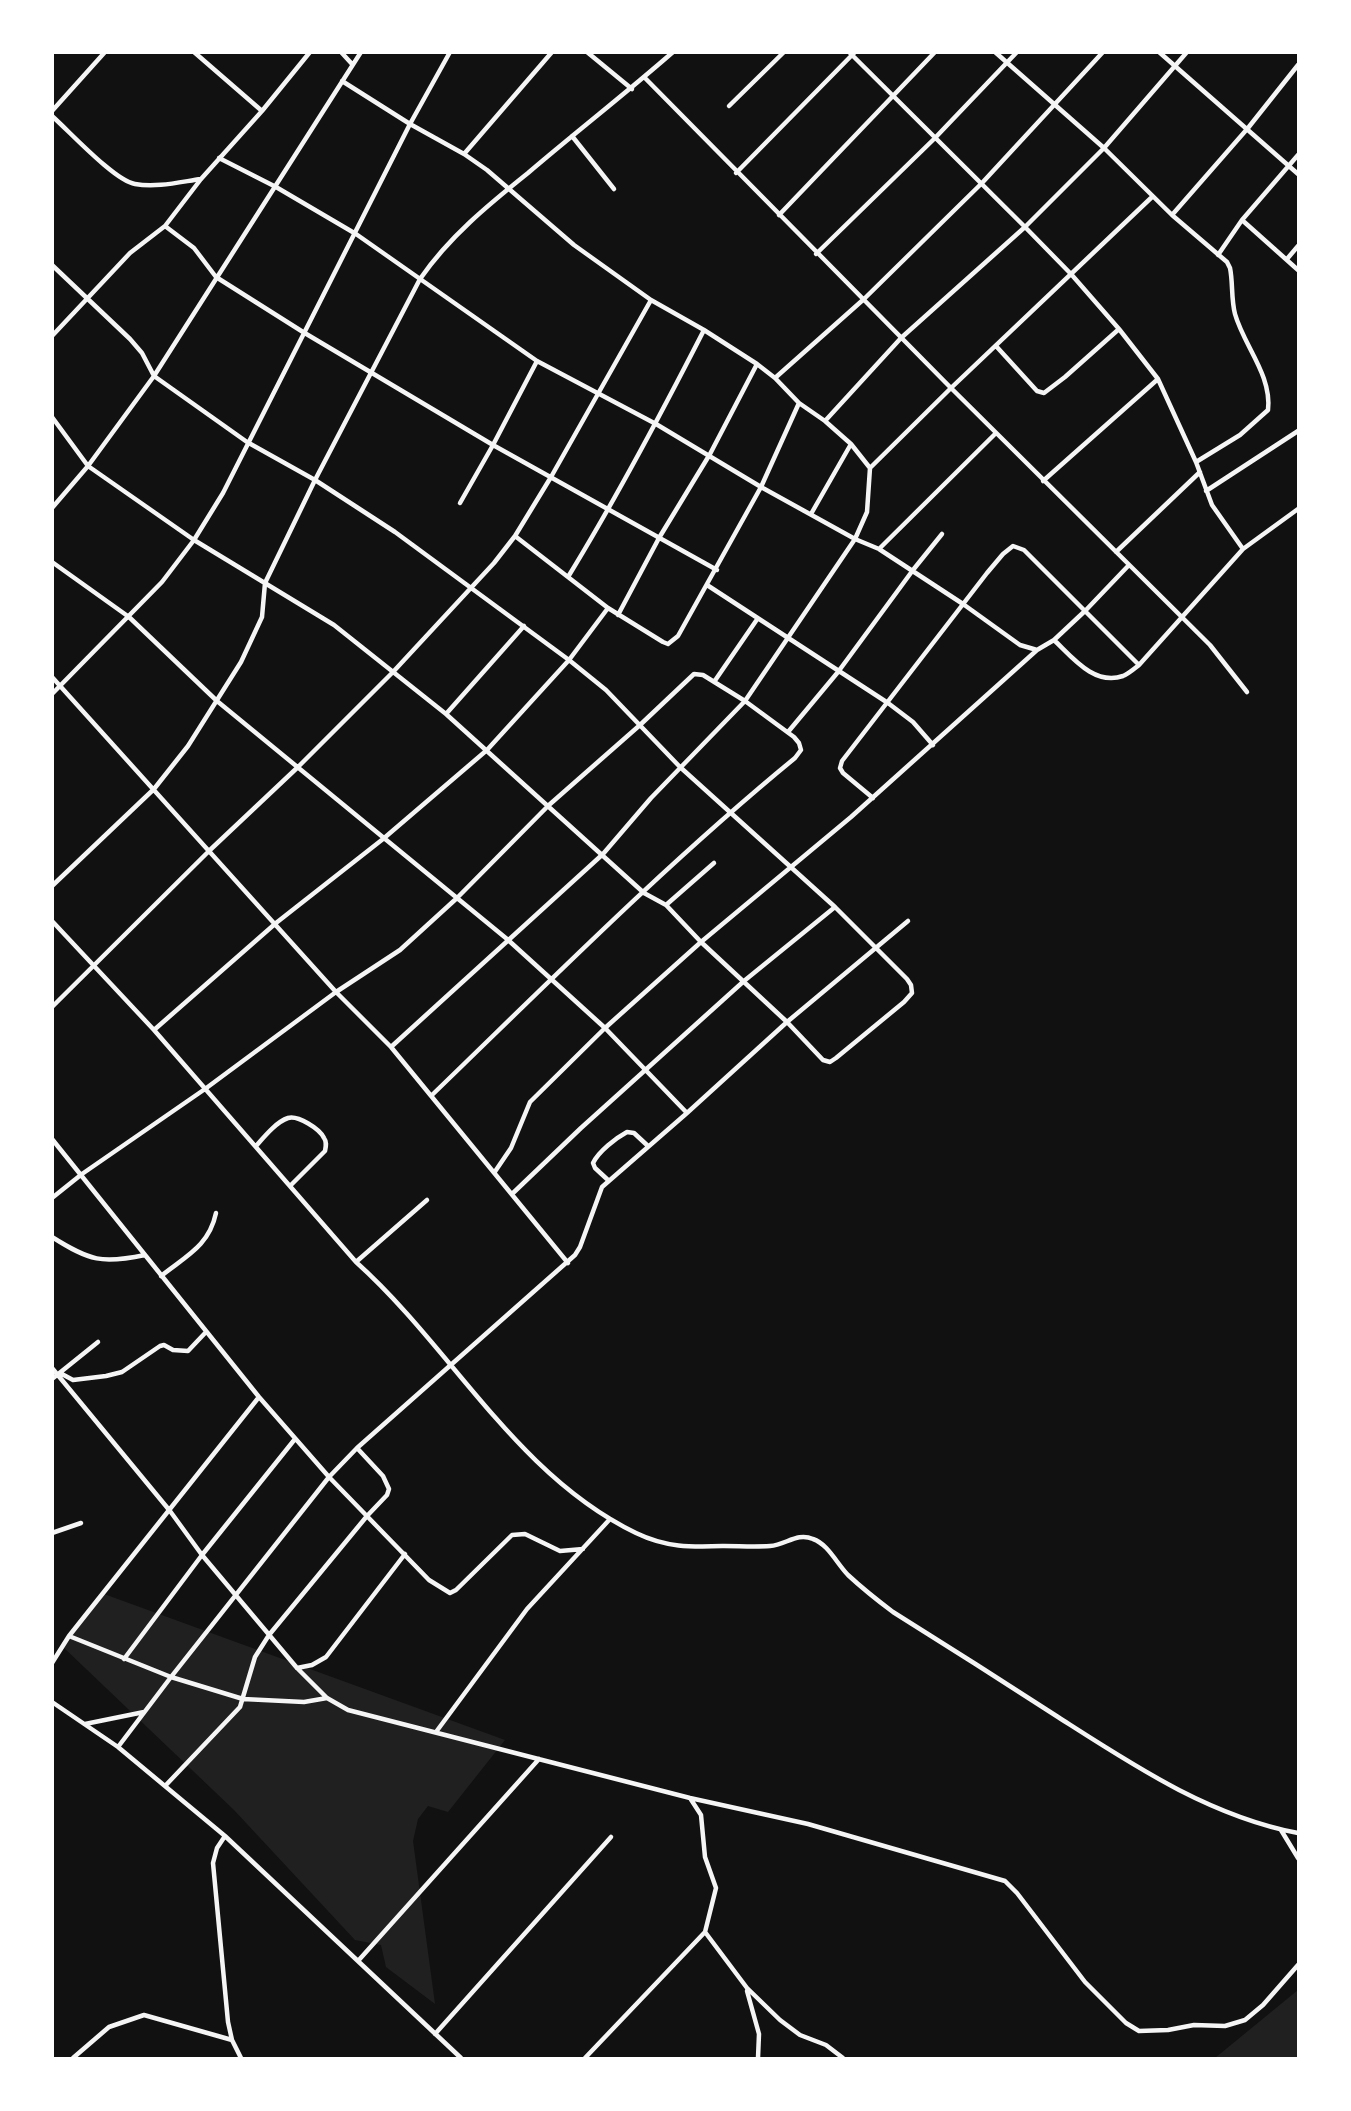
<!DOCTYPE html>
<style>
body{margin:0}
#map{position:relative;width:1351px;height:2111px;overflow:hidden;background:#111;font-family:"Space Grotesk",sans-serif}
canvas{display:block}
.frame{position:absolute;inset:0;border:54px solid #fff;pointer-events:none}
</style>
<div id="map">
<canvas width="1351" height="2111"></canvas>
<div class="frame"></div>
</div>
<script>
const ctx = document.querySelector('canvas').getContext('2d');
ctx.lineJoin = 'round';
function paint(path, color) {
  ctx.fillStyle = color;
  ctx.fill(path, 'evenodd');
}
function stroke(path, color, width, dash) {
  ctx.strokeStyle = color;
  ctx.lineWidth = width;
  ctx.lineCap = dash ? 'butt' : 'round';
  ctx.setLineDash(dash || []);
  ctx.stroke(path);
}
paint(new Path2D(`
 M104,1594L505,1740L448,1812L428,1806L418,1819L413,1841L435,2004L386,1967L381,1945L355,1940L234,1810L62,1646Z
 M1298,1990V2058H1215Z`), '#202020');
stroke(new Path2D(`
 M194,52L262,111
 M341,52L352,64
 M587,52L632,89
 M849,52L1025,227L1071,274L1119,329L1158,379L1196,462L1212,505L1243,549
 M995,52L1104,148L1172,215L1227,262L1230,268C1233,282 1231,299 1235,314C1244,346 1272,375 1268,410L1240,435L1196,462
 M1159,52L1298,174
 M644,77L951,388L1210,645L1247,692
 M342,81L410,124L464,154L487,170L574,245L651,300L704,330L757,364L775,378L799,403L825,421L851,444L870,468
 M729,106L784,52
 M52,111L105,52
 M52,116C70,132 115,181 135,184C156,188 180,182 201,179
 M572,136L614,189
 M464,154L552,52
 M219,158L276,187L356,234L537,361L656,424L761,487L855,539L879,549L963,604L1020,645L1037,650L1054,640C1072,657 1094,686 1123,676C1128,674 1134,669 1139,665L1243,549L1298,509
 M736,173L855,52
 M779,215L935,52
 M1172,215L1248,128L1298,65
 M1242,220L1298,270
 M165,226L194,248L216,277L303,332L493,445L717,570
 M816,254L934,139L1017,52
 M1218,255L1242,220L1298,155
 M1287,259L1298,246
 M52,265L130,339L142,353L154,376L247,442L315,480L395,532L569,660L606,690L680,767L835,907L907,979L911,985L912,993L904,1002L836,1058L830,1062L823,1060L787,1022L701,942L666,905L644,893L446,714L334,625L194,540L88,466L52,417
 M52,336L130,253L165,226L201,179L262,111L310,52
 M996,346L1037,391L1044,393L1065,377L1119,329
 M775,378L864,299L982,183L1103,52
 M825,421L901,338L1025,227L1104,148L1187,52
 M870,468L951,388L1152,197
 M1043,481L1158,379
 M1206,491L1298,431
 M460,503L493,445L537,361
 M52,508L88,466L154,376L361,52
 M811,514L851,444
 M515,536L608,608L663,642L668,644L678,636L761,487L799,403
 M879,549L996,433
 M1116,552L1200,472
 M52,562L129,617L217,701L507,939L605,1028L687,1113
 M568,577C617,497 661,414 704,330
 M707,585L888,703L913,722L933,745
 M618,615L659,538L710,454L757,364
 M1054,640L1086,610L1129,565
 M52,677L336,992L391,1047L568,1263
 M714,682L758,618
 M52,694L162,582L194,540L223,493L410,124L450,52
 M446,714L524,626
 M788,732L838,672L913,570L942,534
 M873,798L843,773L840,768L842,761L987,573L1003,554L1013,546L1024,550L1139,665
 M52,886L154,789L188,746L241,662L262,617L265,583L315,480L420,279C449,237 488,205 528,173C576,132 625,94 673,52
 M666,905L714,863
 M52,921L154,1030L356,1262C452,1348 516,1475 636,1533C667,1548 691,1547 724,1546C739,1546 755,1547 770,1546C786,1545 797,1532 813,1539C828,1544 837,1564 848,1575C862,1588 877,1600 893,1612C949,1647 1004,1682 1058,1717C1133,1765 1209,1816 1298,1833
 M52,1007L210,850L298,767L393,672L494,563L515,536L551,477L651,300
 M154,1030L276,923L383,839L487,750L569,660L608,608
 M391,1047L603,854L651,798L745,701L855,539L867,512L870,468
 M52,1139L259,1397L329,1477L429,1580L450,1593L456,1590L512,1535L525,1534L560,1551L583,1549
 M256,1146C264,1137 276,1122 288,1118C298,1115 320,1129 324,1138C327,1142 326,1146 325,1151L291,1185
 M494,1173L511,1148L530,1102L605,1028L701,942L851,817L1037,650
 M608,1180L595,1168L593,1163C599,1151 616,1138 627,1132L634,1133L648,1146
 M512,1194L581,1128L744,981L835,907
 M52,1198L82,1174L205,1089L336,992L400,950L457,898L549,805L640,725L694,674L703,675L745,701L794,737L799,743L801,750L795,758C667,863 550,981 431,1096
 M52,1237C90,1261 102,1264 145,1255
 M356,1262L427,1200
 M161,1276C186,1256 209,1246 216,1213
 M52,1368L170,1511L202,1555L297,1668L327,1698L348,1710L690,1798L808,1824L1005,1881L1017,1893L1085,1982L1126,2023L1139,2031L1168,2030L1194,2025L1225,2026L1245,2020L1263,2005L1298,1965
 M60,1373L73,1380L106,1376L122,1372L160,1346L164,1345L173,1350L188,1351L206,1332
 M52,1379L98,1342
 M52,1533L81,1523
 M69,1636L171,1677L243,1699L304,1702L327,1698
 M124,1659L202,1555L295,1439
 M52,1663L69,1636L88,1612L259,1397
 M297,1668L312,1665L326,1657L405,1554
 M52,1702L118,1747L225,1836L461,2058
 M85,1724L144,1712
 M436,1732L527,1609L610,1519
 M118,1747L171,1677L329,1477L357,1448L575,1255L580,1247L602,1187L687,1113L787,1022L908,921
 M166,1785L240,1707L255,1657L269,1635L367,1516L387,1495L389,1489L383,1476L357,1448
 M1281,1830L1298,1858
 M225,1836L217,1848L213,1863L228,2022L232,2040L241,2058
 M705,1932L747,1988L780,2020L800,2035L826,2045L843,2058
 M358,1961L539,1759
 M747,1991L759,2034L758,2058
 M435,2034L611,1837
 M73,2058L109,2027L144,2015L232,2040
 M585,2058L705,1932L716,1888L705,1857L701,1815L690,1798`), '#f5f5f5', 4.5);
</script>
